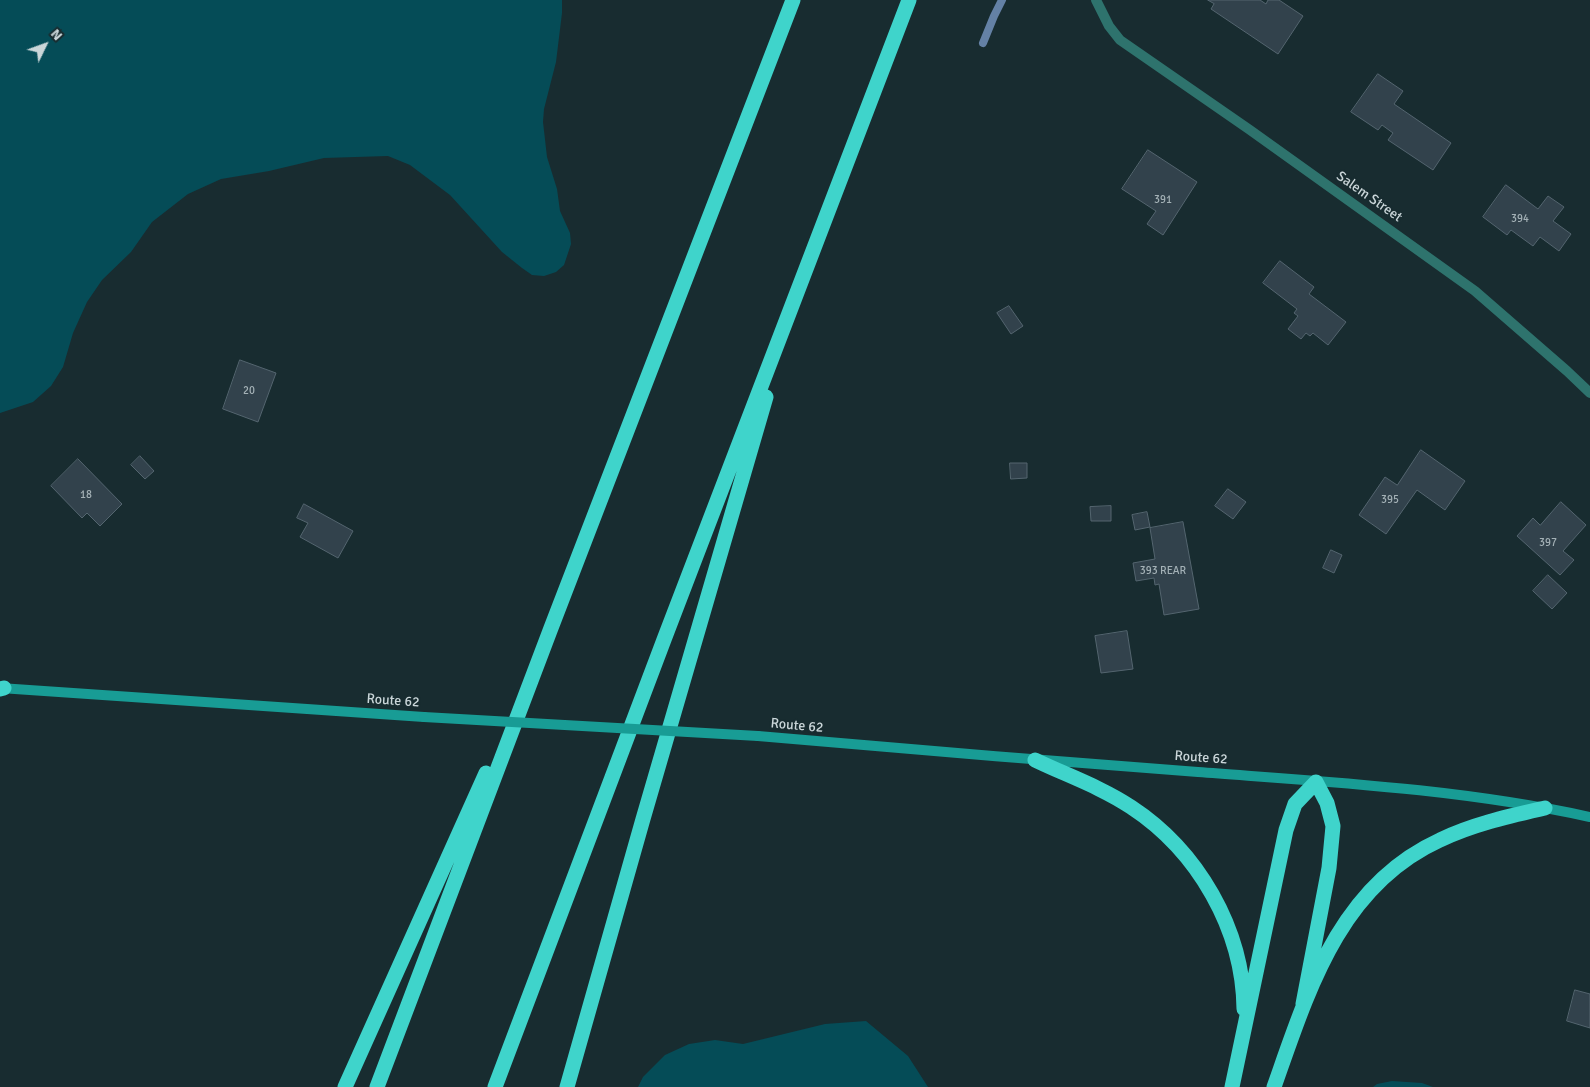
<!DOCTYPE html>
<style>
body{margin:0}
#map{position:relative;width:1590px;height:1087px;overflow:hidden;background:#182c30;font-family:Signika,sans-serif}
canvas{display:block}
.north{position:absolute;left:20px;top:20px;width:50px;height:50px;-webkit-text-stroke:4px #182c30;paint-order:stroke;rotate:48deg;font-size:14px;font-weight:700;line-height:20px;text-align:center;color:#cad6d9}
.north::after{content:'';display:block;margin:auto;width:18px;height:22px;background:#cad6d9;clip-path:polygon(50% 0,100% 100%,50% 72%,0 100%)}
</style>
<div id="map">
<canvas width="1590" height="1087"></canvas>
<div class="north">N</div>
</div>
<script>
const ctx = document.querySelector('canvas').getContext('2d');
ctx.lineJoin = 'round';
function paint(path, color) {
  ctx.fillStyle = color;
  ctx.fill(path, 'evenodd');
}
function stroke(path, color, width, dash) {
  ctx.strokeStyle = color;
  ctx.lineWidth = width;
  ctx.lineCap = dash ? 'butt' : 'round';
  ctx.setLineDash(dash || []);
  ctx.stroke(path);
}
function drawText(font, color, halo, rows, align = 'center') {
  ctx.font = font + ' Signika,sans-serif';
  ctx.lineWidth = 4;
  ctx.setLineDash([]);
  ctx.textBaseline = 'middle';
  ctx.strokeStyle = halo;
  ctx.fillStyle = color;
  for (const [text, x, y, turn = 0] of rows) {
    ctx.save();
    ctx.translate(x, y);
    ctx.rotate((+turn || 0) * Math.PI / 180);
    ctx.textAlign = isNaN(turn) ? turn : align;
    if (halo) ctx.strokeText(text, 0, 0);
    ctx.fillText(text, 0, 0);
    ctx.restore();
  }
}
paint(new Path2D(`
 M0,0H562V13L556,62L544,109L543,122L547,157L557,189L560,211L570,233L571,244L564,265L556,272L544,276L532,275L522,268L502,252L450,195L410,165L388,156L324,158L269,171L221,179L188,194L152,222L131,252L102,280L87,302L73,333L63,367L51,386L33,402L0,413Z
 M866,1021L908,1056L928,1087H638L643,1077L665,1055L689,1044L715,1040L743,1044L825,1024Z
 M1392,1081L1422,1083L1433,1087H1373L1377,1084Z`), '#054c57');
stroke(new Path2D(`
 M983,43L994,16L1002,0`), '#6481a5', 8);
const building = new Path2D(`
 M1208,0H1260L1266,4L1268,0H1279L1303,16L1278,54L1211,9L1214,4Z
 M1378,74L1403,91L1394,104L1451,143L1433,170L1388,140L1393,133L1382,125L1378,130L1351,112Z
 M1148,150L1197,182L1163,235L1147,224L1156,211L1122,189Z
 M1506,185L1538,209L1548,196L1564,207L1553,221L1571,234L1559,251L1540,237L1533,246L1511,230L1507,235L1483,217Z
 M1280,261L1314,287L1309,294L1346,322L1328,345L1313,333L1310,336L1306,333L1301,339L1288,329L1298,316L1294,313L1297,309L1263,283Z
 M1009,306L1023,326L1011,334L997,313Z
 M240,360L276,373L258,422L223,409Z
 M1421,450L1465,481L1445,510L1417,490L1386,534L1359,515L1385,477L1397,485Z
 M140,456L154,471L145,479L131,465Z
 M78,459L122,504L100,526L87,513L82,518L51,486Z
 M1010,463H1027V478L1011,479Z
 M1228,489L1246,502L1233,519L1215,506Z
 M1561,502L1586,525L1563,551L1574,560L1560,575L1517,536L1533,518L1540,525Z
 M304,504L353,531L338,558L300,537L308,523L297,518Z
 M1111,506V521H1091L1090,507Z
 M1147,512L1150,527L1135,530L1132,515Z
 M1183,522L1199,609L1164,615L1159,584L1155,585L1154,578L1136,581L1133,563L1155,559L1150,528Z
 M1331,550L1342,555L1334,573L1323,568Z
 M1548,575L1567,593L1552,609L1533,591Z
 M1127,631L1133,669L1101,673L1095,636Z
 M1575,990L1590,994V1028L1567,1021Z`);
paint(building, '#32424c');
stroke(building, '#54656f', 1);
stroke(new Path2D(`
 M1096,0L1109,26L1120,40L1250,130L1475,291L1567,371L1590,393`), '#2e736d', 10);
stroke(new Path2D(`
 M0,688L424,717
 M758,736C905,749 1051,761 1198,772C1329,782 1461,789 1590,817`), '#189c95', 10);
stroke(new Path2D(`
 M0,689L4,688
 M1035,760C1066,775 1101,787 1131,807C1198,851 1243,929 1244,1009
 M345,1087L486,773
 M377,1087L551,628L793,0
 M495,1087L665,637L909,0
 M567,1087L643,819L766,397
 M1232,1087L1286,830L1295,804L1316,782L1327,803L1333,826L1329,868L1303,1004
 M1274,1087C1308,991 1339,886 1440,840C1473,824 1510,816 1545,808`), '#3fd4cb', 15);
stroke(new Path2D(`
 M424,717L758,736`), '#189c95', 10);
drawText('11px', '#a4b1b6', null, [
 ["391",1163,200],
 ["394",1520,219],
 ["20",249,391],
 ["18",86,495],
 ["395",1390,500],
 ["397",1548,543],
 ["393 REAR",1163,571]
]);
drawText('14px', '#cad6d9', '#182c30', [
 ["Salem Street",1369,197,35],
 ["Route 62",393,701,4],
 ["Route 62",797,726,5],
 ["Route 62",1201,758,4]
]);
</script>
